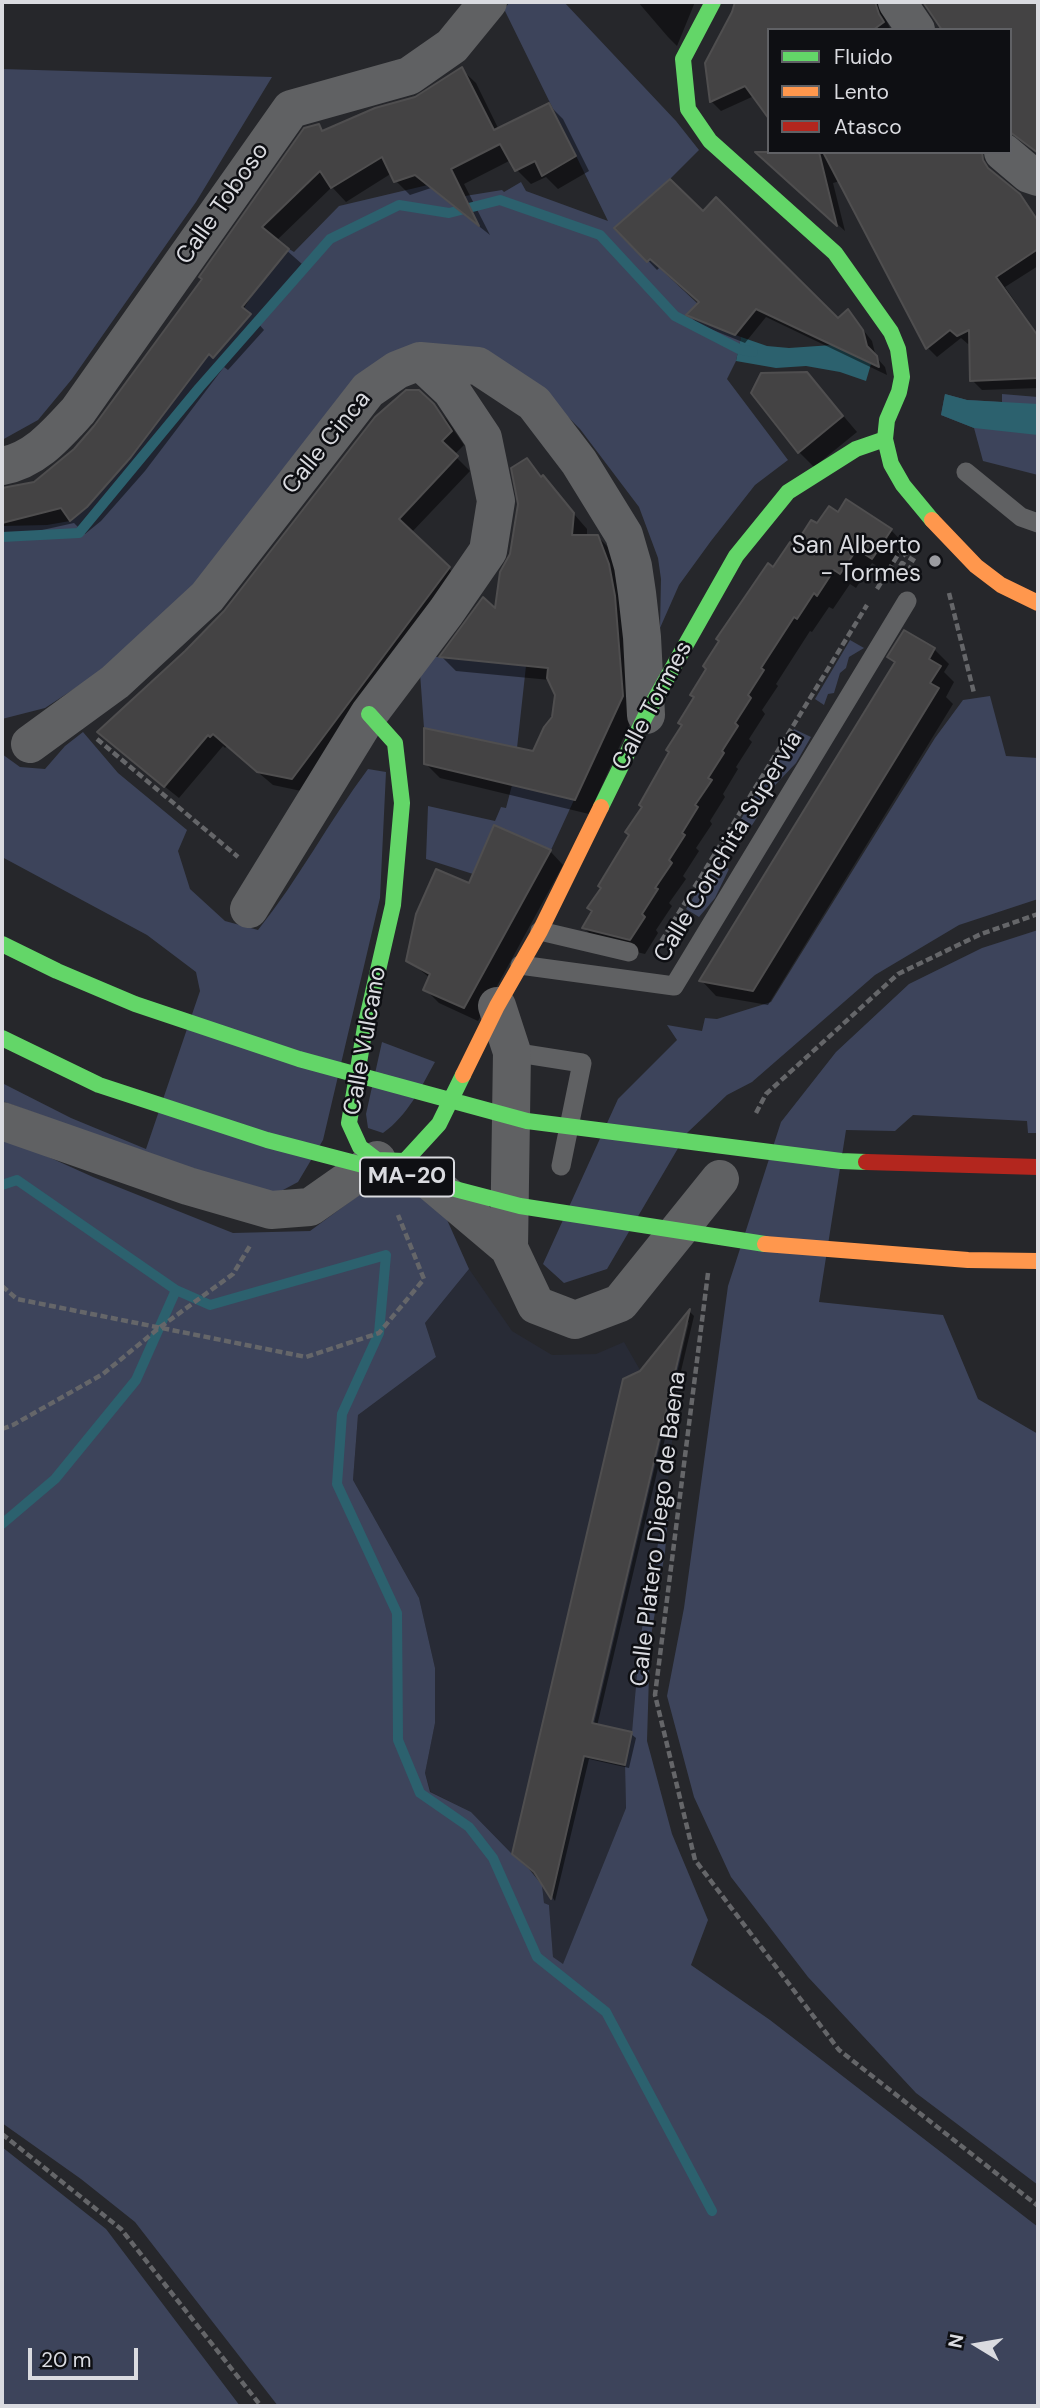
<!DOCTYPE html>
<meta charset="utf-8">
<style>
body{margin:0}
#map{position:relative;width:1040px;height:2408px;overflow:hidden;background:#26272b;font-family:"DM Sans",sans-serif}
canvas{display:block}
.frame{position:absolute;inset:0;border:4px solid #dadbe0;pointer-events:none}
.legend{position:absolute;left:767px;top:28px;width:245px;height:126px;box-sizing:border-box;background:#0e0f13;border:2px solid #606165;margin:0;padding:9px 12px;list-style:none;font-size:21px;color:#dadbe0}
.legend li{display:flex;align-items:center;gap:14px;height:35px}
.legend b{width:35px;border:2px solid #606165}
.north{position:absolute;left:942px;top:2310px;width:70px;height:70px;-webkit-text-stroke:5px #0e0f13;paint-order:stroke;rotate:281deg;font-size:19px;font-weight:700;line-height:28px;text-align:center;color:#dadbe0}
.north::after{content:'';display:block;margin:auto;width:24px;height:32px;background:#dadbe0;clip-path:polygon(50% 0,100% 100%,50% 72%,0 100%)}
.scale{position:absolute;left:28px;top:2348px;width:110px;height:32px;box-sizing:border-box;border:4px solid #dadbe0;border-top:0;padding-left:9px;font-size:21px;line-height:24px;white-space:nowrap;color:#dadbe0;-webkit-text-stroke:5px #0e0f13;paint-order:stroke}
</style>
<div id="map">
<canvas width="1040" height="2408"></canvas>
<div class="frame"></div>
<ul class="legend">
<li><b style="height:9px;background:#63d668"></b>Fluido</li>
<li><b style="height:9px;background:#ff974d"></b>Lento</li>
<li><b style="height:9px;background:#b3261e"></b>Atasco</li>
</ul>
<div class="north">N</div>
<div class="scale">20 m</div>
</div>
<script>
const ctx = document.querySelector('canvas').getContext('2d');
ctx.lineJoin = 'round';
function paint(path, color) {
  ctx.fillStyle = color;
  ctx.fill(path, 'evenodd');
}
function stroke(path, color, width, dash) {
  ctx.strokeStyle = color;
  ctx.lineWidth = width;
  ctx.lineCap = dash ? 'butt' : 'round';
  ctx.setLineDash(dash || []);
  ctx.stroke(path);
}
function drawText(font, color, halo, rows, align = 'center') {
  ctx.font = font + ' "DM Sans",sans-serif';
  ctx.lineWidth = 5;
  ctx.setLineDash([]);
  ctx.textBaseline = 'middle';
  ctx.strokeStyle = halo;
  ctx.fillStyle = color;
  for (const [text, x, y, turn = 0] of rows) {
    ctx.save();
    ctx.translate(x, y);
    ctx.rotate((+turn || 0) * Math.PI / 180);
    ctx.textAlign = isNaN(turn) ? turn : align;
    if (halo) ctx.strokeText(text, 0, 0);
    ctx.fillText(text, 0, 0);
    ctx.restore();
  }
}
paint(new Path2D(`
 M469,1269L512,1331L552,1355L596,1354L624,1342L640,1370L664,1341L682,1345L665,1511L640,1639L632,1732L625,1765L626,1808L563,1965L553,1957L549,1905L544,1903L542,1885L534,1872L512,1854L471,1812L431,1792L425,1773L435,1723V1668L419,1598L353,1480L358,1415L436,1357L425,1323Z`), '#282b36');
paint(new Path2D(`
 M510,2H564L676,121L699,150L670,179L614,229L647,262L650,259L698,304L687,316L741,337L736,361L727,379L788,460L755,485L711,541L679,585L660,628L661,579L658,558L639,507L580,429L540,389L423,347L220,562L106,668L45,708L2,719V526L47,525L70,521L131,457L209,354L214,356L251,315L244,308L254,292L289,249L294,252L339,206L432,184L434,190L446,196L450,203L465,196L502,190L504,192L521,182L526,191L608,221L504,9Z
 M2,69L272,77L196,202L72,379L38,420L2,440Z
 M945,394L967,400L1002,402V394L1038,397V475L983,461L974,428L941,415Z
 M850,640L864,648L849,657L846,668L840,673L834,693L828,694L824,705L815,699Z
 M428,656L526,666L517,748L424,728L420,673Z
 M990,696L1006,756L1038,758V899L959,925L875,975L752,1082L727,1095L687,1133L607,1269L564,1283L543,1264L618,1099L677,1040L667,1025L702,1031L705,1018L717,1019L771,1002L935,738L963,700Z
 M794,729L811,737L796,763L761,800L758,816L745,836L734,831Z
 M83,732L118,773L187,830L178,851L190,889L225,921L258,930C299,879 329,821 368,769L386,772L380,898L323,1140L298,1182L268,1198L2,1101V1083L71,1118L146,1149L200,991L196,972L147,935L2,857V754L20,767L45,769L65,746Z
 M512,785L574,800L551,850L494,826L473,874L426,859L428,806L495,821L501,807L506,808Z
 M716,861L729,869L715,898L699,917L686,909Z
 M1038,930V1133H1028L1027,1121L913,1115L895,1131L846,1130L819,1302L943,1315L978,1399L1038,1434V2185L916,2093L808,1977L731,1877L694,1797L667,1696L684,1608L728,1286L781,1122L836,1052L909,984L982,948Z
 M382,1042L435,1062C420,1089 408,1115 383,1133L368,1128L366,1114Z
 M2,1136L93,1177L233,1233L310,1231L370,1187L423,1166L469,1269L425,1323L436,1357L358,1415L353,1480L419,1598L435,1668V1723L425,1773L430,1792L471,1812L512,1854L529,1869L542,1885L544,1903L549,1905L553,1957L563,1964L626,1808L625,1765L632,1732L640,1639L667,1496L670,1495L665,1552L650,1642L647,1741L672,1834L708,1920L691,1965L770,2020L1038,2227V2406H278L135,2222L81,2179L2,2123Z
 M2,2147L106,2229L240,2406H2Z`), '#3d445b');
paint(new Path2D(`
 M741,337L767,346L789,348L832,345L871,364L866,381L840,372L806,366L776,368L736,361Z
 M945,394L967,400L1038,404V435L974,428L941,415Z`), '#2c616e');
paint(new Path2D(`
 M638,2H695L677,46L668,37Z
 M736,2H877L891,30H769L754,96L721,111L711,101L707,64L734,12Z
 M925,2H1038V109L1010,82V30H954Z
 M461,69L476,83L499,130L549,105L563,119L589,171L558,189L546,177L531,184L517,170L511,160L464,184L490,235L431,188L410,195L396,181L392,173L346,202L332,187L276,241L302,264L256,321L264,330L228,370L224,367L145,471L101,521L85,534L74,523L2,539V490L35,484L75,450L97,425L318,126L324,132L416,99Z
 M769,152H969L1019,195L1028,205L1005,233L1038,224V266L1005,287L1038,335V388L982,390L972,380L971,343L968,344L961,338L937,357L928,348L840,181L833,183L845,231L763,157Z
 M703,213L838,321L848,311L872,341L876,357L885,367L887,375L766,317L745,343L698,324L689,315L701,303L660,267L657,270L617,228Z
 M807,373L857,432L814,467L799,452Z
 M418,392L447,420L464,445L454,455L470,471L411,533L462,581L306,792L273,785L227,746L225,748L223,746L179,798L113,745L186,652L226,612Z
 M527,460L587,529V537H598L612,551L636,710L589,814L440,778L425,763L534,753L553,717L557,695L550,680L456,671L442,657L497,612L511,555Z
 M839,515L891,530L905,545L888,573L872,563L856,588L850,584L833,609L829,607L812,632L810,631L776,684L778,686L762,710L765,714L749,739L752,742L736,767L738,769L723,794L725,797L710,821L712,824L696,848L699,851L683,876L686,879L669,903L672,906L656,930L658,933L645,954L599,943L584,928L594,912L602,888L774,569L817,526Z
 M934,649L949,664L944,672L954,682L946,697L953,704L768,1005L716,996L702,981L896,664L889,657Z
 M550,851L563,865L478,1021L439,1003L425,989L430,978L408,960Z
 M690,1312L694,1316L597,1726L631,1734L636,1738L629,1768L589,1759L555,1901L536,1873L641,1372ZM689,1322L592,1732L588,1731L684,1326Z`), '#0007');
stroke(new Path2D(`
 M2,537L79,533L199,388L330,239L399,205L449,213L500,200L600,235L675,316L739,349L753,352
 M2,1185L17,1180L176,1290L210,1305L386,1255L379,1333L342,1414L337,1484L397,1613L398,1740L420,1793L469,1827L493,1858L537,1957L606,2012L712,2211
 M2,1524L55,1479L136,1380L176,1290`), '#2c616e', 10);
const building = new Path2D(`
 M735,2H875L879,14L884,22L873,30H769V119L745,86L710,102L705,63L732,12Z
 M923,2H1038V153L1010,132V30H942Z
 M462,67L494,130L549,103L576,156L542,176L535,161L515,171L500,144L451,169L479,226L415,175L394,182L382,157L331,188L320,171L262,227L289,249L242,307L251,314L213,358L209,354L131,457L87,507L70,521L61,508L2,523V488L34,482L74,449L94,426L202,279L199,277L304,128L319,124L322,131L375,108L415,97Z
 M755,152H819L837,226Z
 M823,152H982L983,160L988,168L1020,194L1038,221V249L996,277L1038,336V378L970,381L969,330L957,336L950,330L926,349Z
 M670,179L703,211L716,197L838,318L848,309L863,330L867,346L877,356L879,367L756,309L735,335L686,315L699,302L650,259L647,262L614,228Z
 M807,372L843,416L798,453L751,393L761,373Z
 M406,390H419L434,404L452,431L442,441L458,456L399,519L450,567L292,779L257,772L213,734L210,737L208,735L164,787L97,732L185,651L224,611L375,417Z
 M527,458L541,477L543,475L574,513L572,535H598L609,564L615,596L623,696L575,800L424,764V728L533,751L544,727L552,717L555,695L547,678L548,668L439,657L483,597L495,608L500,572L510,554L518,504L511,468Z
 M846,499L892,529L872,559L857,549L840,574L834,570L817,596L814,593L797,619L794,617L761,668L764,670L748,695L751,698L735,723L738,726L722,751L724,753L708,778L712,780L695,805L698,807L682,833L685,835L669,860L672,863L655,888L658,889L642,914L645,917L630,940L582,928L592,911L587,908L601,888L598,886L629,835L625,832L642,807L639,805L669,752L666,750L682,725L678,723L694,697L690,695L706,669L703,666L719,641L716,639L768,563L773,567L790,542L795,545L811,520L817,523L829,506L838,512Z
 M904,630L935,648L929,659L941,666L930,683L939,688L753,991L699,981L895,662L887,657Z
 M494,825L551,850L464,1008L423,990L430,974L406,961L416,914L436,869L469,883Z
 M690,1309L592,1723L632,1732L625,1765L584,1756L551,1899L534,1872L512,1854L623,1379L640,1371Z`);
paint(building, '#444344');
stroke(building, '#4f4e4f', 2);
stroke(new Path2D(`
 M908,550L905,555L916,562
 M901,573L897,571L902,563L918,573
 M877,589L904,545
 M949,593L974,693
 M97,739L238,857
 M656,950L867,605
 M756,1113L766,1094L898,974L981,934L1038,914
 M708,1273L655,1695L695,1860L839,2050L1038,2206
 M2,1286L17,1299L306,1357L379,1333L424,1279L398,1215
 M2,1429L13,1425L103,1374L159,1328L233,1274L251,1244
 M2,2134L121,2229L261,2406`), '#656669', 4.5, [7, 3.5]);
stroke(new Path2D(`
 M966,472L1021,517L1038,523
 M540,931L629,952
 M520,965L674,986L907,601
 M512,1052L582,1063L561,1166`), '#606163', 19);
stroke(new Path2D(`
 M897,2L916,30
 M1003,152L1029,174L1038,177
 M2,466C35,460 56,435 78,411L291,109L409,76L452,46L488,2
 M30,744L115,682L207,597L368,390L397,370L420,361L478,366L534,403L579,462L624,535L633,566L637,593L642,637L646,715
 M249,909L369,714L446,612L488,551L496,501L483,438L451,390L420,361
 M497,1006L512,1052L509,1248L536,1305L575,1320L620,1303L720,1179
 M2,1121L188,1186L271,1210L310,1207L377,1160
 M425,1177L509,1248`), '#606163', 38);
stroke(new Path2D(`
 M713,2L683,59L688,109L710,141L835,253L891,332L898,349L902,377L899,392L887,420L885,439L891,464L903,485L932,520
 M369,714L395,743L402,803L393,905L365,1027L349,1123L360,1147L377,1160L405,1161L439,1124L463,1075
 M601,807L646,715L736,556L788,492L856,449L885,439
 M2,944L57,971L135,1004L299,1059L527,1121L841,1161L866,1162
 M2,1038L99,1085L267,1140L520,1206L765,1244`), '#63d668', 16);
stroke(new Path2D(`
 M932,520L976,566L1001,585L1038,603
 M463,1075L497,1006L540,931L601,807
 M765,1244L968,1260L1038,1261`), '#ff974d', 16);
stroke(new Path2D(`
 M866,1162L1038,1167`), '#b3261e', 16);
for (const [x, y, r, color] of [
 [935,561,7,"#9b9ca1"]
]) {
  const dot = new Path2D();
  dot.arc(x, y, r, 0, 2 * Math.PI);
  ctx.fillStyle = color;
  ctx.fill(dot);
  stroke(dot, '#0e0f13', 2.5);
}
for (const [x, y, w] of [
 [407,1177,94]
]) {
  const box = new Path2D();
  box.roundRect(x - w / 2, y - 19.5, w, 39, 5);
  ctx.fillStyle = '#0e0f13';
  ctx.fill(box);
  stroke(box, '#dadbe0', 2);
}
drawText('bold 23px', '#dadbe0', null, [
 ["MA-20",407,1177]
]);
drawText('24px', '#dadbe0', '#0e0f13', [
 ["Calle Toboso",223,204,-55],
 ["Calle Cinca",327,443,-51],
 ["Calle Tormes",653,706,-62],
 ["Calle Conchita Supervía",729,847,-59],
 ["Calle Vulcano",366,1041,-80],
 ["Calle Platero Diego de Baena",659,1529,-83]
]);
drawText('24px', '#dadbe0', '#0e0f13', [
 ["San Alberto",921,547],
 ["- Tormes",921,575]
], 'right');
</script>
